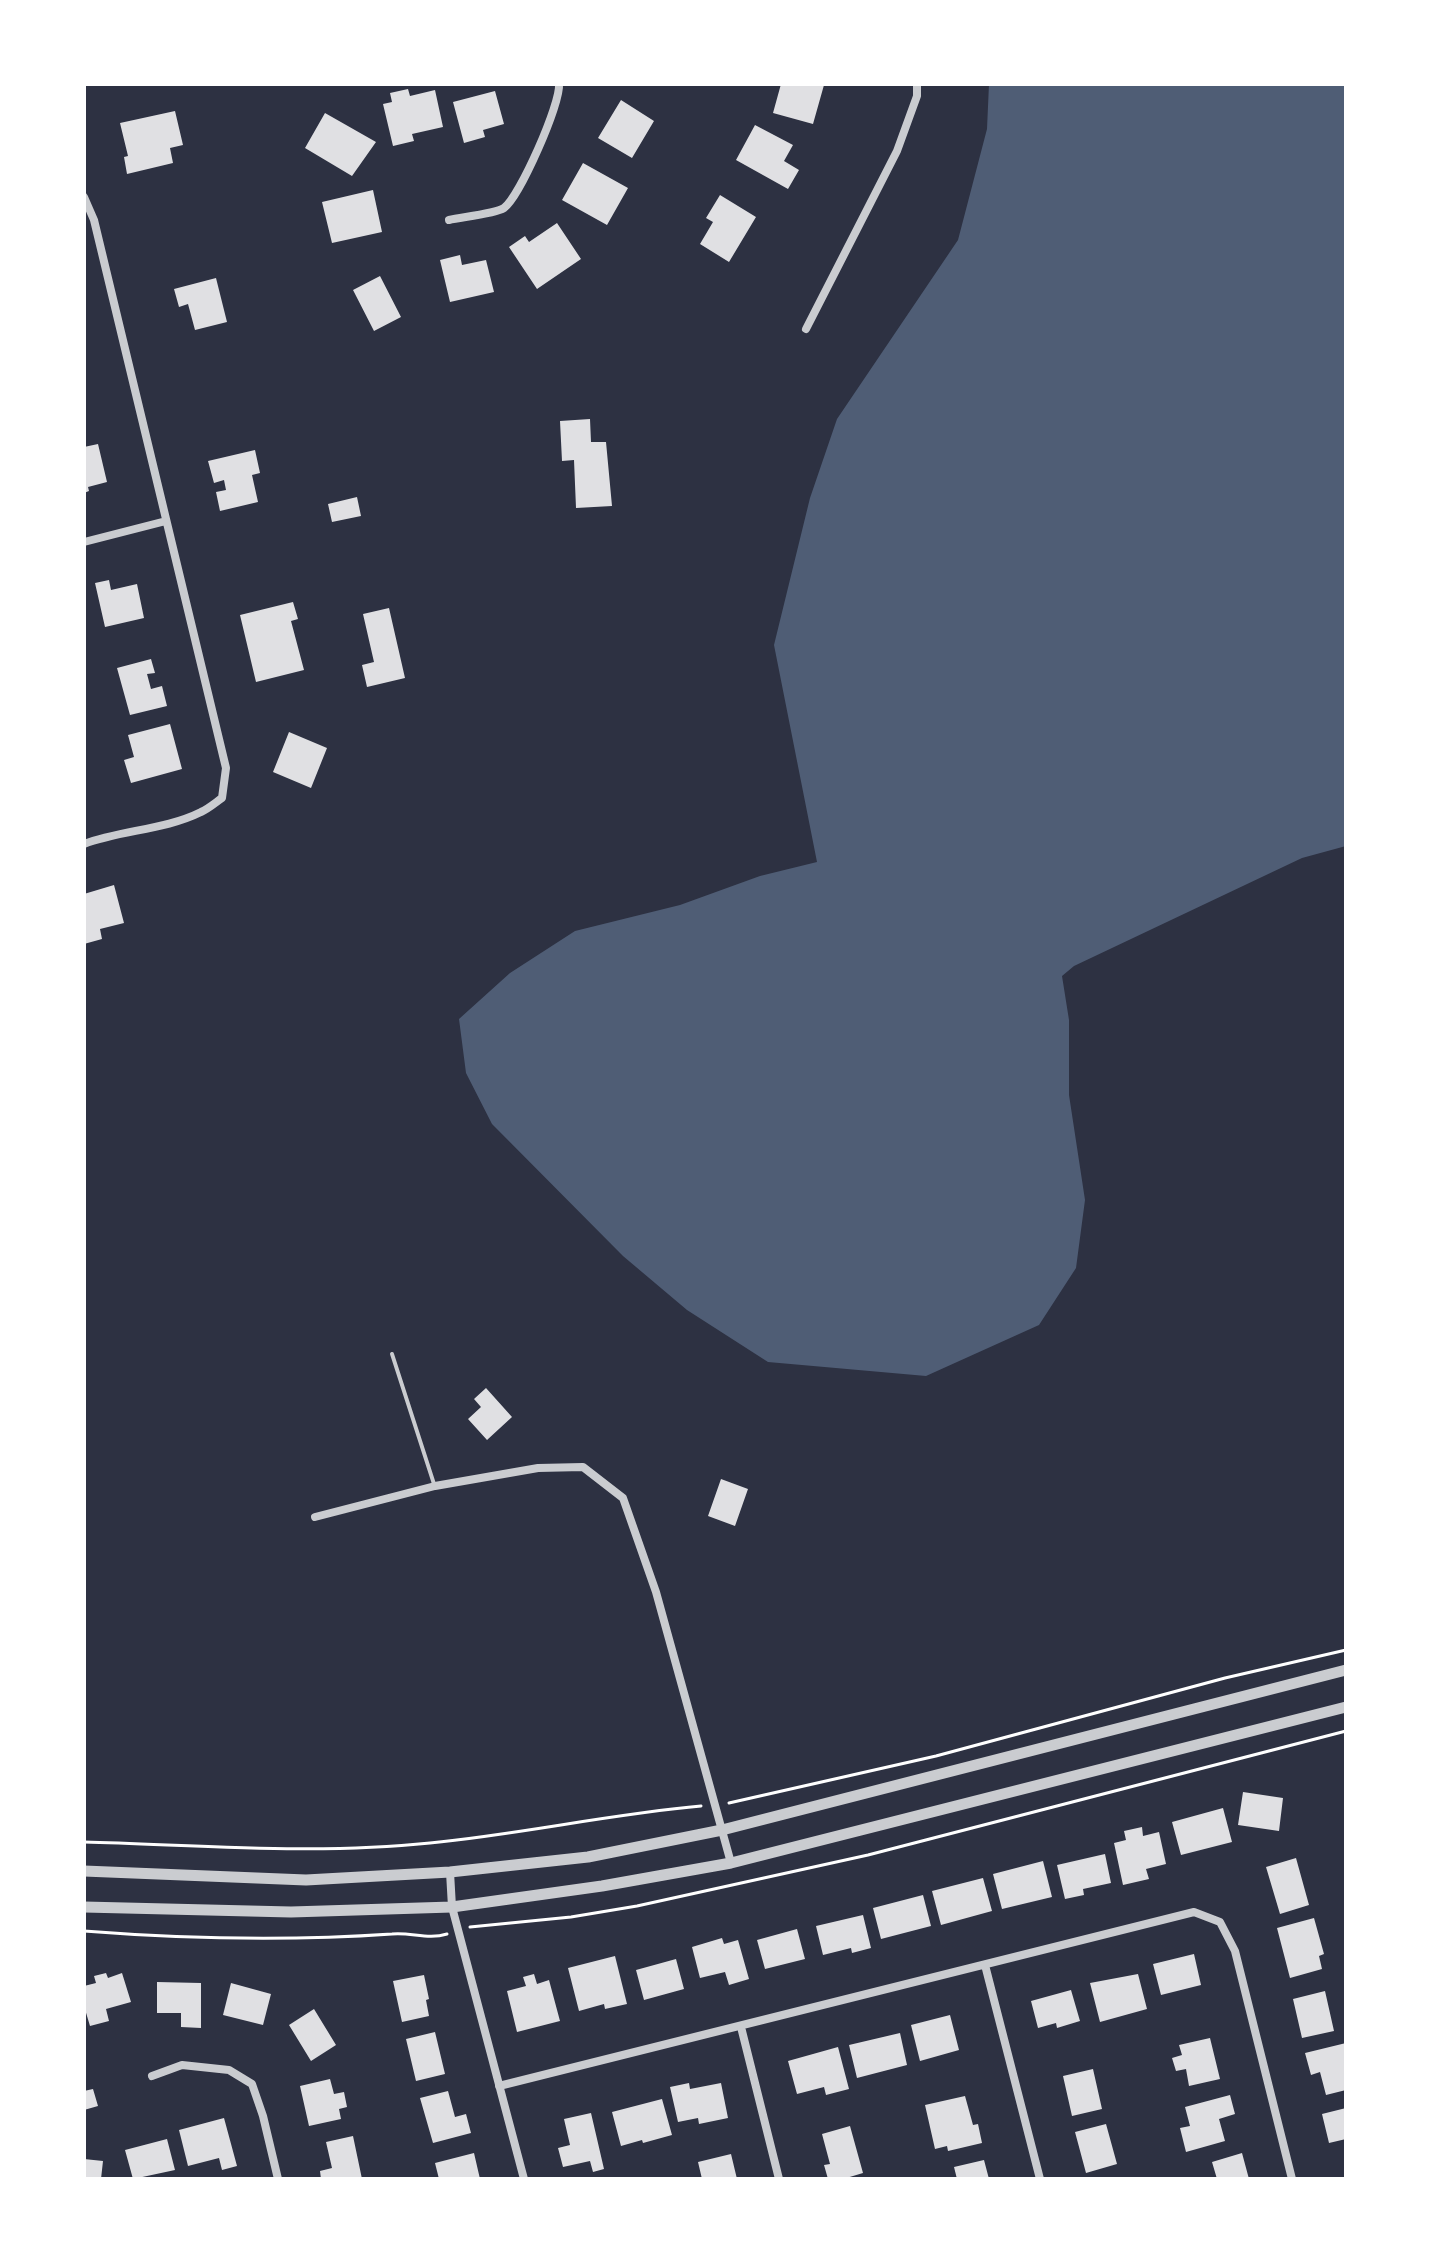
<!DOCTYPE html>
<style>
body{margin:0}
#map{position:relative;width:1430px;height:2263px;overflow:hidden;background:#2d3142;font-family:"IBM Plex Sans",sans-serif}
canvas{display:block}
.frame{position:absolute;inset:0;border:86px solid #fff;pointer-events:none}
</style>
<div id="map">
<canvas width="1430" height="2263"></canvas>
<div class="frame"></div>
</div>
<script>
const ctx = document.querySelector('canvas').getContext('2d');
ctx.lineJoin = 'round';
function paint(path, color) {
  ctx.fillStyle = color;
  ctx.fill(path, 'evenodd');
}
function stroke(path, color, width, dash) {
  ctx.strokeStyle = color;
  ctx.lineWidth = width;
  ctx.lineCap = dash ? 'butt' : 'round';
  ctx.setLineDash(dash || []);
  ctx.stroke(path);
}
paint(new Path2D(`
 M989,84H1346V846L1302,858L1074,966L1062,976L1069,1020V1095L1085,1200L1076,1268L1039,1325L926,1376L768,1362L687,1310L623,1256L492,1124L466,1073L459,1019L510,973L575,931L680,905L760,876L817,862L774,645L810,498L837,419L958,240L987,129Z`), '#4f5d75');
paint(new Path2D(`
 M781,84L824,85L813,124L773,113Z
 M408,89L410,96L435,90L443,127L412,134L414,141L393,146L383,104L392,102L390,93Z
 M495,91L504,124L483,130L485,137L464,143L453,102Z
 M621,100L654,121L632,158L598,138Z
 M175,111L183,145L170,148L173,163L127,174L124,157L128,156L120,123Z
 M325,113L376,142L352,176L305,148Z
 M755,125L793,145L784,161L799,170L788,189L736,160Z
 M583,163L628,188L607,225L562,200Z
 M373,190L382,232L332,243L322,202Z
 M720,195L756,217L729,262L700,244L713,222L706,218Z
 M557,223L581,259L537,289L509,247L525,236L529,242Z
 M460,255L462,265L486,260L494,292L450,302L440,260Z
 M380,276L401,317L374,331L353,290Z
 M216,278L227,322L195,330L188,304L179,307L174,289Z
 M590,419L591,442H606L612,506L576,508L574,460L562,461L560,421Z
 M98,444L107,482L88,487L89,491L84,493V447Z
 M255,450L260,473L252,475L258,502L220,511L216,492L226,490L224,480L214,483L208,461Z
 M357,497L361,516L332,522L328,504Z
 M109,580L111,590L137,584L144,618L105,627L95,583Z
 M293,602L298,619L291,621L304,670L256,682L240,615Z
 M389,608L405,678L367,687L362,665L374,662L363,614Z
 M151,659L155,673L147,674L151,689L162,686L167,706L130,715L117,668Z
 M170,724L182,769L131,783L124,760L134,757L128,735Z
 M289,732L327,748L311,788L273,772Z
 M114,885L124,923L100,929L102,939L84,944V894Z
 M486,1388L512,1417L487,1440L468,1419L481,1407L474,1399Z
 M721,1479L748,1489L735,1526L708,1516Z
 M1243,1792L1283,1798L1279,1831L1238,1825Z
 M1223,1808L1232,1842L1181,1855L1172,1822Z
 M1142,1827L1143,1836L1159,1832L1166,1864L1146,1869L1149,1879L1123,1885L1114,1843L1126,1840L1124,1831Z
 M1105,1854L1111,1883L1083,1889L1084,1895L1065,1899L1057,1865Z
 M1296,1858L1309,1905L1280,1914L1266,1867Z
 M1043,1861L1052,1897L1002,1909L993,1874Z
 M983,1878L992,1911L941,1925L932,1891Z
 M923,1895L931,1926L881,1939L873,1908Z
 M863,1915L871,1948L852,1953L851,1948L823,1955L816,1926Z
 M1314,1918L1324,1954L1319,1956L1322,1969L1290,1978L1277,1928Z
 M797,1929L805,1959L765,1969L757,1940Z
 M722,1938L724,1944L738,1940L749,1979L729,1985L725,1972L700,1978L692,1947Z
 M1194,1954L1201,1985L1161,1995L1153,1964Z
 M615,1956L627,2004L605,2009L604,2004L579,2011L568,1968Z
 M676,1959L684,1989L644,2000L636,1970Z
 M106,1973L108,1978L122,1973L131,2002L106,2009L109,2021L90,2026L84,2006V1986L96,1983L94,1976Z
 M534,1974L537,1984L549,1980L560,2021L517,2032L507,1991L526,1986L523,1977Z
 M1138,1974L1147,2009L1100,2022L1090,1983Z
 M424,1975L429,1999L426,2000L429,2016L402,2022L393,1981Z
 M157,1982L201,1983V2028L181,2027V2013H157Z
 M231,1983L271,1994L263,2025L223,2015Z
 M1071,1990L1080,2021L1057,2028L1056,2023L1038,2028L1031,2001Z
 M1325,1991L1334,2031L1302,2038L1293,1999Z
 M314,2009L336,2045L311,2061L289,2025Z
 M950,2015L959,2050L920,2061L911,2025Z
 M435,2032L445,2074L416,2081L406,2039Z
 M900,2033L907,2065L857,2078L849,2045Z
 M1210,2038L1220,2079L1189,2086L1186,2069L1176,2071L1172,2058L1182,2055L1179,2045Z
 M1346,2043V2090L1326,2095L1320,2072L1311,2075L1305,2053Z
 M838,2047L849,2089L826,2095L824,2087L797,2094L788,2061Z
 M1093,2069L1102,2109L1072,2116L1063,2076Z
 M330,2079L334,2094L344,2092L347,2107L339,2109L341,2119L309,2126L300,2086Z
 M689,2083L690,2089L721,2083L728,2118L699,2124L698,2118L678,2122L670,2087Z
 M93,2089L98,2106L84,2110V2091Z
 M448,2091L455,2117L466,2114L471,2133L433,2143L420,2098Z
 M1230,2095L1235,2114L1219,2119L1225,2141L1186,2152L1180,2128L1190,2126L1185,2107Z
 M965,2096L973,2125L978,2124L982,2143L948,2151L947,2146L935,2149L925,2105Z
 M662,2099L672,2135L643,2143L642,2140L621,2146L612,2112Z
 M1346,2108V2139L1329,2143L1322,2114Z
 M591,2113L604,2169L593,2172L590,2161L563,2167L558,2148L570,2145L564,2119Z
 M224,2118L237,2166L222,2170L219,2158L188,2166L179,2130Z
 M1106,2124L1117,2164L1086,2173L1075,2132Z
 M850,2126L863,2173L843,2179H828L824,2165L830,2164L822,2134Z
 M353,2136L362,2179H321L320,2171L332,2168L326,2142Z
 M167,2139L175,2170L133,2179L125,2150Z
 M474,2153L480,2179H439L435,2163Z
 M1242,2153L1249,2179H1217L1212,2162Z
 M731,2154L737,2179H702L698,2162Z
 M84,2159L103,2161L101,2179H84Z
 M984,2160L989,2179H957L954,2167Z`), '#e0e0e3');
stroke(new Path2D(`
 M729,1803L936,1756L1225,1678L1346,1650
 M84,1842C199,1845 315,1855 430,1843C521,1834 611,1814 701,1806
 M470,1927L571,1917L637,1906L868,1855L1346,1731
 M84,1931C186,1939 290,1941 392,1934C411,1932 428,1940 447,1934`), '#fff', 3);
stroke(new Path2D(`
 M392,1354L434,1484`), '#caccd0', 4);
stroke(new Path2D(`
 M84,197L94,220L226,768L222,798C215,803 208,809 201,812C165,830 121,830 84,844
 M449,220C462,217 494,214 504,208C520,196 561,103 559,84
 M806,329L897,151L917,96V84
 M84,542L166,521
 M315,1517L435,1486L538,1468L583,1467L623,1498L656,1592L731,1863
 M450,1872L452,1907L524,2179
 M985,1965L1040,2179
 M741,2027L779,2179
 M152,2076L182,2065L229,2070L252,2084L263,2116L278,2179
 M499,2086L1194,1912L1220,1922L1235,1951L1292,2179`), '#caccd0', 8);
stroke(new Path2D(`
 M84,1871L306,1880L450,1872L588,1857L722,1830L1346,1670
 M84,1907L291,1912L452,1907L602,1886L731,1863L1346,1707`), '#caccd0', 11);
</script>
